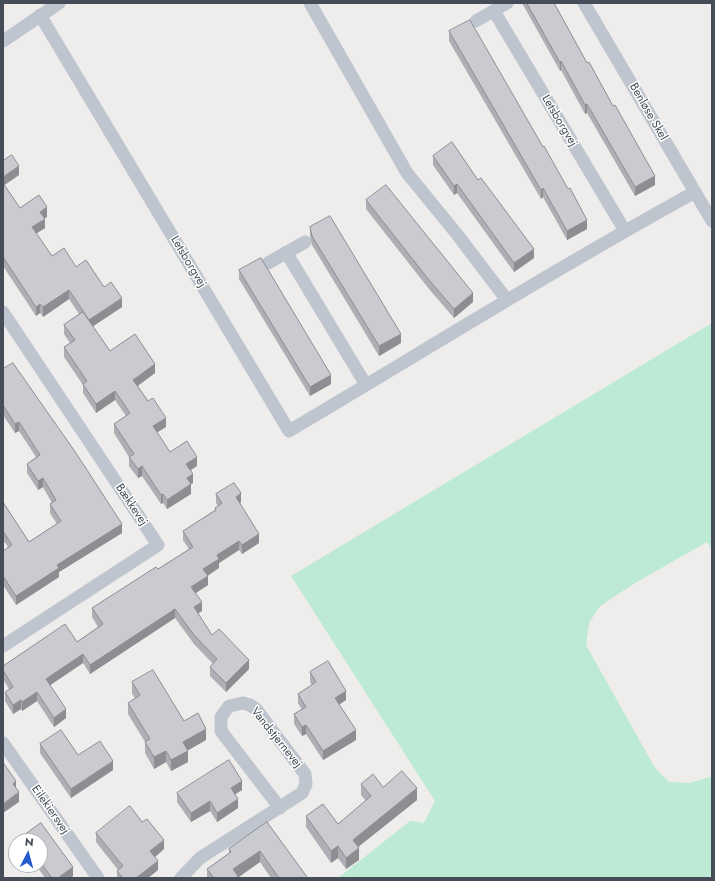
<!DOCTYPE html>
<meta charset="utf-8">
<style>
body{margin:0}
#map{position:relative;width:715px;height:881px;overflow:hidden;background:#efecec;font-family:Jost,sans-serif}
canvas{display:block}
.frame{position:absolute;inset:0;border:4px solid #464d58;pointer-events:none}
.north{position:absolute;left:8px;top:833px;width:40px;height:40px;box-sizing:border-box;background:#fff;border:1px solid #b5b8bc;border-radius:50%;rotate:6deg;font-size:11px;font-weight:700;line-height:16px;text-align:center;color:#464d58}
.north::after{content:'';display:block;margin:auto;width:14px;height:18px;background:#275cce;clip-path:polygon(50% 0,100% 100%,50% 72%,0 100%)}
</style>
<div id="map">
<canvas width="715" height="881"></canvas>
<div class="frame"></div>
<div class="north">N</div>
</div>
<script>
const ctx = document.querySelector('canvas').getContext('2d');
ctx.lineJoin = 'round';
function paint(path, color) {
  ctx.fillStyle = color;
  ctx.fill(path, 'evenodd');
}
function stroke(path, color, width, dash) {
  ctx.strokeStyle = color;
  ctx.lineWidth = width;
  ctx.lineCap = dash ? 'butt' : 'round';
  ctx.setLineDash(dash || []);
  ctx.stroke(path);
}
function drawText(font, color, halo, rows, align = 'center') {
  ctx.font = font + ' Jost,sans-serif';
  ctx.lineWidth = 3;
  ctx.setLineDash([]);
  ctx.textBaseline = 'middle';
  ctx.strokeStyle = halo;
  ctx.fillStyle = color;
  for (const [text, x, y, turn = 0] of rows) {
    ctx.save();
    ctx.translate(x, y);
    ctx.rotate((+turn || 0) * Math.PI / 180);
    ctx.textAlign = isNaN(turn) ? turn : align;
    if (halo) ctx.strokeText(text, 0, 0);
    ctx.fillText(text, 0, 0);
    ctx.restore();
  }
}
paint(new Path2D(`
 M712,323V550L707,542L635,583L600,606L589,623L586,645L655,768L669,782L690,783L712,776V878H338L410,821L424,823L435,801L291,576Z`), '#bdead4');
stroke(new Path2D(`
 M310,3L407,173L456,233L507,300
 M584,3L712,221
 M494,11L625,231
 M40,15L289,431C424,351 557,268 695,192
 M476,21L507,3
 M3,41L59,3
 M286,252L366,385
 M268,263L305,242
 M3,312L158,545L3,646
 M3,743L98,878
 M181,878L200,858L302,793L306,784L305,774L256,709L250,705L243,703L229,706L221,717V731L280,808`), '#bec5ce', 13);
paint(new Path2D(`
 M522,3H554L587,63L655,185L635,196L587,113L585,114L561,70L560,71Z
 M449,31L587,229L567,240L543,197L541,199L449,41Z
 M433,156L478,180L534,258L514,272L457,193L454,195L433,165Z
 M3,161L19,175L4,185L20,208L47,217L44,218L45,228L36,234L52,256L76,267L104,287L122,307L93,326L110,351L155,373L138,386L166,427L157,432L170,452L197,466L191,470L193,483L191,484V494L167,509L163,503L161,504L142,476L138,478L129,466V457L114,433V424L126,416L115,400L96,413L83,393V385L64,357V347L70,343L64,334V325L79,314L69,299L43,317L40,313L36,316L3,266Z
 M366,200L473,302L454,318L429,289L366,209Z
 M310,227L401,343L379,356L312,245L310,236Z
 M239,270L331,384L310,396L239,279Z
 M3,369L122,533L59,572V577L16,605L3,585V551L8,547L3,540V502L29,542L57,524L50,513V504L52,503L43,487L38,490L27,473V464L36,457L19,431L15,433L3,415Z
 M216,494L241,502L240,503L259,543L242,554L239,550L219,563V568L208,576V585L196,593L202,611L198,613L212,635L249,669L226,692L210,676V667L213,664L194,644L175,618L90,674L83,663L50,685L66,718L54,727L37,701L22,711L21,709L13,714L5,701V692L9,689L3,679V666L77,642L98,627L92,617V608L158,569L189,549L183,540V531L215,510V508L218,506L216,503Z
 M310,672L346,700L339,705L356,740L323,760L306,734L302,736L294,724V714L302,710L298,703V694L312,685L310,682Z
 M132,682L184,721L206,740L187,751L188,762L171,771L166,762L154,769L145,753V742L128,714V703L135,698L132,694Z
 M40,744L113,770L71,798L40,753Z
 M361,784L383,787L417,800L358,847L359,860L346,869L338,858L331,863L306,827V816L338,824L366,801L361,795Z
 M242,790L235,794L238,808L217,822L210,811L191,822L177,802V793Z
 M267,822L307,878H271L260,862L239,877V878H207V869L229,853V849Z
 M41,823L73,867V876L71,878H45L36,865H40V841H22V837Z
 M96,833L164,849L155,857L158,870L148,878H117V871L118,870L96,842Z`), '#aeafb4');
paint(new Path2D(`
 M561,61V70L560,71V62Z
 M587,104V113L585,114V105Z
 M4,114V123L3,124V115Z
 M19,166V175L3,186V177Z
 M655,176V185L635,196V187Z
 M457,184V193L454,195V186Z
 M543,188V197L541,199V190Z
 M47,207V217L40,221V212Z
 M45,219V228L32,236V227Z
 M587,220V229L567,240V231Z
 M534,249V258L514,272V263Z
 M69,290V299L43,317V307Z
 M473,293V302L454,318V309Z
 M122,298V307L89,329V320Z
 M40,304V313L36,316V307Z
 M401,334V343L379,356V346Z
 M155,364V373L133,389V380Z
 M331,375V384L310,396V387Z
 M115,391V400L96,413V404Z
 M166,418V427L153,435V426Z
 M19,422V431L15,433V424Z
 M197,457V466L186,473V464Z
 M142,466V476L138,478V469Z
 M193,474V483L187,487V478Z
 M43,478V487L38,490V481Z
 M191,484V494L167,509V500Z
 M241,493V502L236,506V497Z
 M163,494V503L161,504V495Z
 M122,524V533L59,572V577L16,605V596L57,565Z
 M259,534V543L242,554V545Z
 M239,541V550L219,563V568L203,578V569L217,555Z
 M208,576V585L191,596V587Z
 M202,602V611L194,616V607Z
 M175,609V618L90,674V665Z
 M83,654V663L46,688V679Z
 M249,660V669L226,692V683Z
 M346,691V700L335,707V698Z
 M37,692V701L22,711V702Z
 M21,700V709L13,714V705Z
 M66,709V718L54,727V718Z
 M306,725V734L302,736V727Z
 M206,729V740L183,753V742Z
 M356,730V740L323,760V751Z
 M166,751V762L154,769V757Z
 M188,751V762L171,771V760Z
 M113,761V770L71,798V789Z
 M16,781V790L13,784Z
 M242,781V790L231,797V788Z
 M417,788V800L353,851V840Z
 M19,792V802L3,813V804Z
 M238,799V808L217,822V813Z
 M210,801V811L191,822V813Z
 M164,840V849L150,861V851Z
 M338,846V858L331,863V851Z
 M359,848V860L346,869V858Z
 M260,851V862L237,878L233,869Z
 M158,861V870L148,878H136Z
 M73,867V876L71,878H58Z`), '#8d8e92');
const building = new Path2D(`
 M527,3H554L587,63L589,62L613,106L615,105L655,176L635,187L587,104L585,105L561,61L560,62Z
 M470,20L543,147L544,146L568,189L570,188L587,220L567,231L543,188L541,190L449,31Z
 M452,142L478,180L481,178L534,249L514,263L457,184L454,186L433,156Z
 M12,155L19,166L3,177V161Z
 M3,183L20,208L39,195L47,207L40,212L45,219L32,227L52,256L64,248L76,267L86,260L104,287L111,282L122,298L89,320L69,290L43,307L40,304L36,307L3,257Z
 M386,185L473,293L454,309L429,280L366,200Z
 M330,216L401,334L379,346L312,236L310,227Z
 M261,258L331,375L310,387L239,270Z
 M83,312L110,351L135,334L155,364L133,380L148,401L153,398L166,418L153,426L170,452L187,441L197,457L186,464L193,474L187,478L191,484L167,500L163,494L161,495L142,466L138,469L129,457L134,454L114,424L130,413L115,391L96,404L83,384L87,381L64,347L75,340L64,325Z
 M13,363L76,453L122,524L57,565L59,568L16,596L3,576V551L12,545L3,531V502L29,542L61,521L50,504L56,500L43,478L38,481L27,464L40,455L19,422L15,424L3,405V369Z
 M234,483L241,493L236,497L259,534L242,545L239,541L217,555L219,559L203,569L208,576L191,587L202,602L194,607L212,635L219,629L249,660L226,683L210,667L217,659L194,635L175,609L90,665L83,654L46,679L66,709L54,718L37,692L22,702L21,700L13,705L5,692L13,687L3,670V666L65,624L77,642L103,624L92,608L156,567L158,569L193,547L183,531L216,510L215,508L222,503L216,494Z
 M328,661L346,691L335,698L356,730L323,751L306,725L302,727L294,714L306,707L298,694L316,682L310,672Z
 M153,670L184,721L198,713L206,729L183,742L188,751L171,760L166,751L154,757L145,742L150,739L128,703L140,695L132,682Z
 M61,730L78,755L100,741L113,761L71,789L40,744Z
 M229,760L242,781L231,788L238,799L217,813L210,801L191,813L177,793Z
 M4,764L16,781L13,784L19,792L3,804V765Z
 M402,771L417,788L353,840L359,848L346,858L338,846L331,851L306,816L323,804L338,824L371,796L361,784L373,774L383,787Z
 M130,806L142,822L147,819L164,840L150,851L158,861L136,878H123L117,871L123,866L96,833Z
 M267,822L307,877L306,878H279L260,851L233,869L239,878H214L207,869L231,852L229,849Z
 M41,823L73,867L58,878H52L40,862V841H25L22,837Z`);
paint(building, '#cacbd1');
stroke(building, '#8d8e92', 1);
drawText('12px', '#464d58', '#fff', [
 ["Benløse Skel",648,112,60],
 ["Letsborgvej",559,121,59],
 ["Letsborgvej",188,262,59],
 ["Bækkevej",131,505,56],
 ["Vandstjernevej",276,738,51],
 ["Eilekiersvej",50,810,55]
]);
</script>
